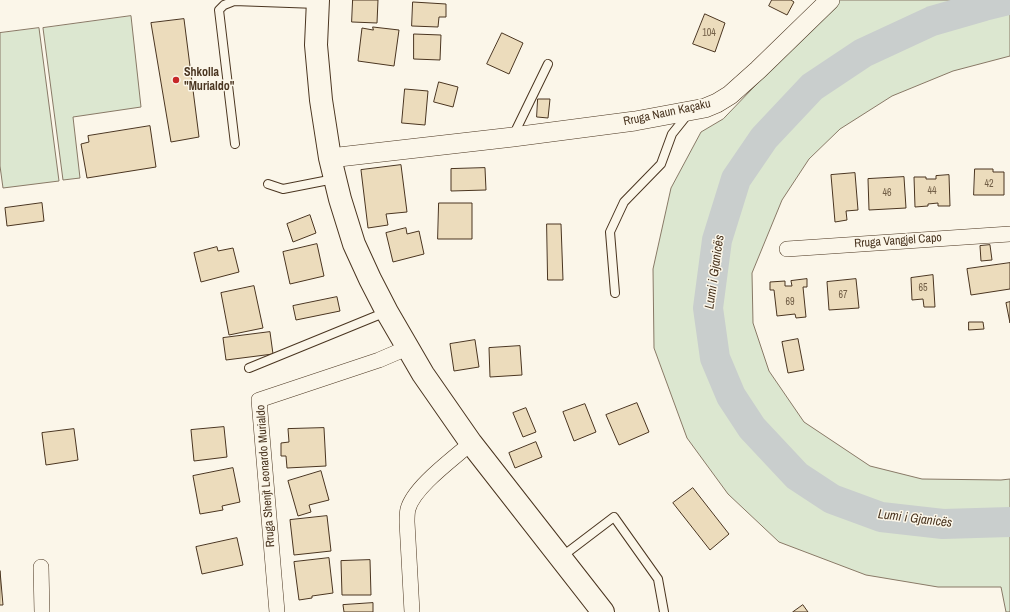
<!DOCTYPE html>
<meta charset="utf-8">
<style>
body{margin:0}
canvas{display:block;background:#fbf6e9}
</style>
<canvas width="1010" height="612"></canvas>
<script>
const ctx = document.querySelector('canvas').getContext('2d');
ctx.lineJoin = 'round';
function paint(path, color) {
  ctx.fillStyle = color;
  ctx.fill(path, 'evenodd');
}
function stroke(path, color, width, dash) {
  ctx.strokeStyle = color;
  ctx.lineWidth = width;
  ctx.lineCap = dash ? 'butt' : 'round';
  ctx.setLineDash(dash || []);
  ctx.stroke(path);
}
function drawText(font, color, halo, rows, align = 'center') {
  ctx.font = font + ' "Archivo Narrow",sans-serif';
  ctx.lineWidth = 3;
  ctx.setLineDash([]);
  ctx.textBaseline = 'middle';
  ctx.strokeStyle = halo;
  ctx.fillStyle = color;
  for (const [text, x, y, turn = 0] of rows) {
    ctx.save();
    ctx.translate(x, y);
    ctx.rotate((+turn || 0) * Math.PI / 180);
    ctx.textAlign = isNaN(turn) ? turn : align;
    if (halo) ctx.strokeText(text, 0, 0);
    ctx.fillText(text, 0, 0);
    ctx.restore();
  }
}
const green = new Path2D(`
 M838,0H1010V56L953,71L892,96L840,129L809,159L782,200L752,273L753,323L769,371L804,422L870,466L922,479L1001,480L1010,479V612H1006L1001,587H938L866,575L779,542L728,494L687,438L654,348L653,269L671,188L701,132L723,119Z
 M131,16L141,107L73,117L80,178L63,180L43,28Z
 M39,28L59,181L3,188L0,166V33Z`);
paint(green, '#dce7d0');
stroke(green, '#887966', 1);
stroke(new Path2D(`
 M1008,0L984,6L932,21L863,53L812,87L764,138L736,179L717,240L708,308L715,358L731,396L752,428L797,476L832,499L881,517L943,524L1010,522`), '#c9cecd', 30);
const building = new Path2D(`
 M353,0H378L377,23L352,22Z
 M772,0H791L794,2L787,15L769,6Z
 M413,2L446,4V17H439L438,27L412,26Z
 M705,14L725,23L715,52L693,44Z
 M184,19L199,137L171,142L151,23Z
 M373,27L399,30L394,66L358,61L362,28L373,30Z
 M502,33L523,43L509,74L487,64Z
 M414,34L441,35L440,60L414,59Z
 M439,82L458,87L453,107L434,102Z
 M405,89L428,91L425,125L402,123Z
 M538,99H550L548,118L537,117Z
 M150,126L156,167L87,178L81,144L89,142L88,136Z
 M401,165L407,212L386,214L388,225L368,228L361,170Z
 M485,168L486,190L451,191V169Z
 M975,169H993V172H1004V195H974Z
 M855,173L858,210L846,211L847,220L835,222L831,175Z
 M949,175L950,206H938V203L928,204V206L915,207L914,177H926V179H936V176Z
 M904,177L906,208L869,210L868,179Z
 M42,203L44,221L7,226L5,208Z
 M439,203H472V239H438Z
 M310,215L316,233L293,242L287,224Z
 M547,224H561L563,280H548Z
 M406,228L407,234L419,231L424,254L393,262L386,233Z
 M317,244L324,276L290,284L283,252Z
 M990,245L992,260L981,261L980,246Z
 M217,247L218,251L233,248L239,272L201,282L194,253Z
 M1010,263V289L971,295L967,269Z
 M933,275L935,307H924L923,299L912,300L911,278Z
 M807,279V287H803L806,317L796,318L795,314L777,316L774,290H770V282L785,281V286H792L791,281Z
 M856,279L859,308L829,310L827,282Z
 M254,286L263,328L229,335L221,293Z
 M337,297L340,311L296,320L293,306Z
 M1010,302V323L1006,303Z
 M969,322H983L984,329L969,330Z
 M270,332L273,354L226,360L223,338Z
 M798,339L804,370L788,373L782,342Z
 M475,340L479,367L454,371L450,344Z
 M520,346L522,375L490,377L489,348Z
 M637,403L649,432L619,445L606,415Z
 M585,404L596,432L574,441L563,412Z
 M526,408L536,432L523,437L513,413Z
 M224,427L227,457L194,461L191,430Z
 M324,428L326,466L287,468L286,456H281V443L289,442L288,429Z
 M74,429L78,460L46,465L42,433Z
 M536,442L542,457L515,468L509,453Z
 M233,468L240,502L222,506L223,510L200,514L193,476Z
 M321,471L329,500L309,505L311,512L298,516L288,481Z
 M693,488L729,534L710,550L673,503Z
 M327,516L331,551L294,555L290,520Z
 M237,538L243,565L202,574L196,547Z
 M329,558L333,593L312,596V598L299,600L294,562Z
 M370,560L371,595H342L341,561Z
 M0,571L3,605H0Z
 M373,603V612H344L343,605Z
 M803,605L808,612H793Z`);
paint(building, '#ecdcbc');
stroke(building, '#4a3520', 1);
const service = new Path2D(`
 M513,136L548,64
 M235,144L219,10L224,5L234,1L317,4
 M268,184L283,189L334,179
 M615,293L610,232L624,202L661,164L672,134L688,114
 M249,368L386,312
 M560,558L614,517L658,579L664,612`);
const minor = new Path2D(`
 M787,249L1010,234
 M41,567L42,612
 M277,612L259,400L379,360L407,348
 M412,612L407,522C407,518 407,513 408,509C414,487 453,459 471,443`);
const tertiary = new Path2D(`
 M330,158L513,137L635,121L705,108L717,103L730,95L758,70L830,0`);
const primary = new Path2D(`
 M318,0L316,45L321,100L330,158L340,199L354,244L370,279L387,312L423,374L471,443L603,612`);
stroke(service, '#4a3520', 10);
stroke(minor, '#4a3520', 16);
stroke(tertiary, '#4a3520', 20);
stroke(primary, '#4a3520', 24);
stroke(service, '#fbf6e9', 8);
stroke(minor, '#fbf6e9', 15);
stroke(tertiary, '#fbf6e9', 19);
stroke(primary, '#fbf6e9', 22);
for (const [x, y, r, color] of [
 [176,80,4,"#c62828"]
]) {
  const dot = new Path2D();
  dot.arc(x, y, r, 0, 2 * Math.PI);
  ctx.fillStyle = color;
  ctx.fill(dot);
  stroke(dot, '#fbf6e9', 1.5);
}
drawText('10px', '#725f47', null, [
 ["104",709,33],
 ["42",989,184],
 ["44",932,191],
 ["46",887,193],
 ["65",923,288],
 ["67",843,295],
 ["69",790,302]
]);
drawText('bold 12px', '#4a3520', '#fbf6e9', [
 ["Shkolla",184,73],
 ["\"Murialdo\"",184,87]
], 'left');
drawText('12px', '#4a3520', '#fbf6e9', [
 ["Rruga Naun Kaçaku",667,113,-12],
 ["Rruga Vangjel Capo",898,241,-4],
 ["Rruga Shenjt Leonardo Murialdo",266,476,-94]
]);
drawText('italic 13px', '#4a3520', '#fbf6e9', [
 ["Lumi i Gjanicës",715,272,-82],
 ["Lumi i Gjanicës",915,519,7]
]);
</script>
